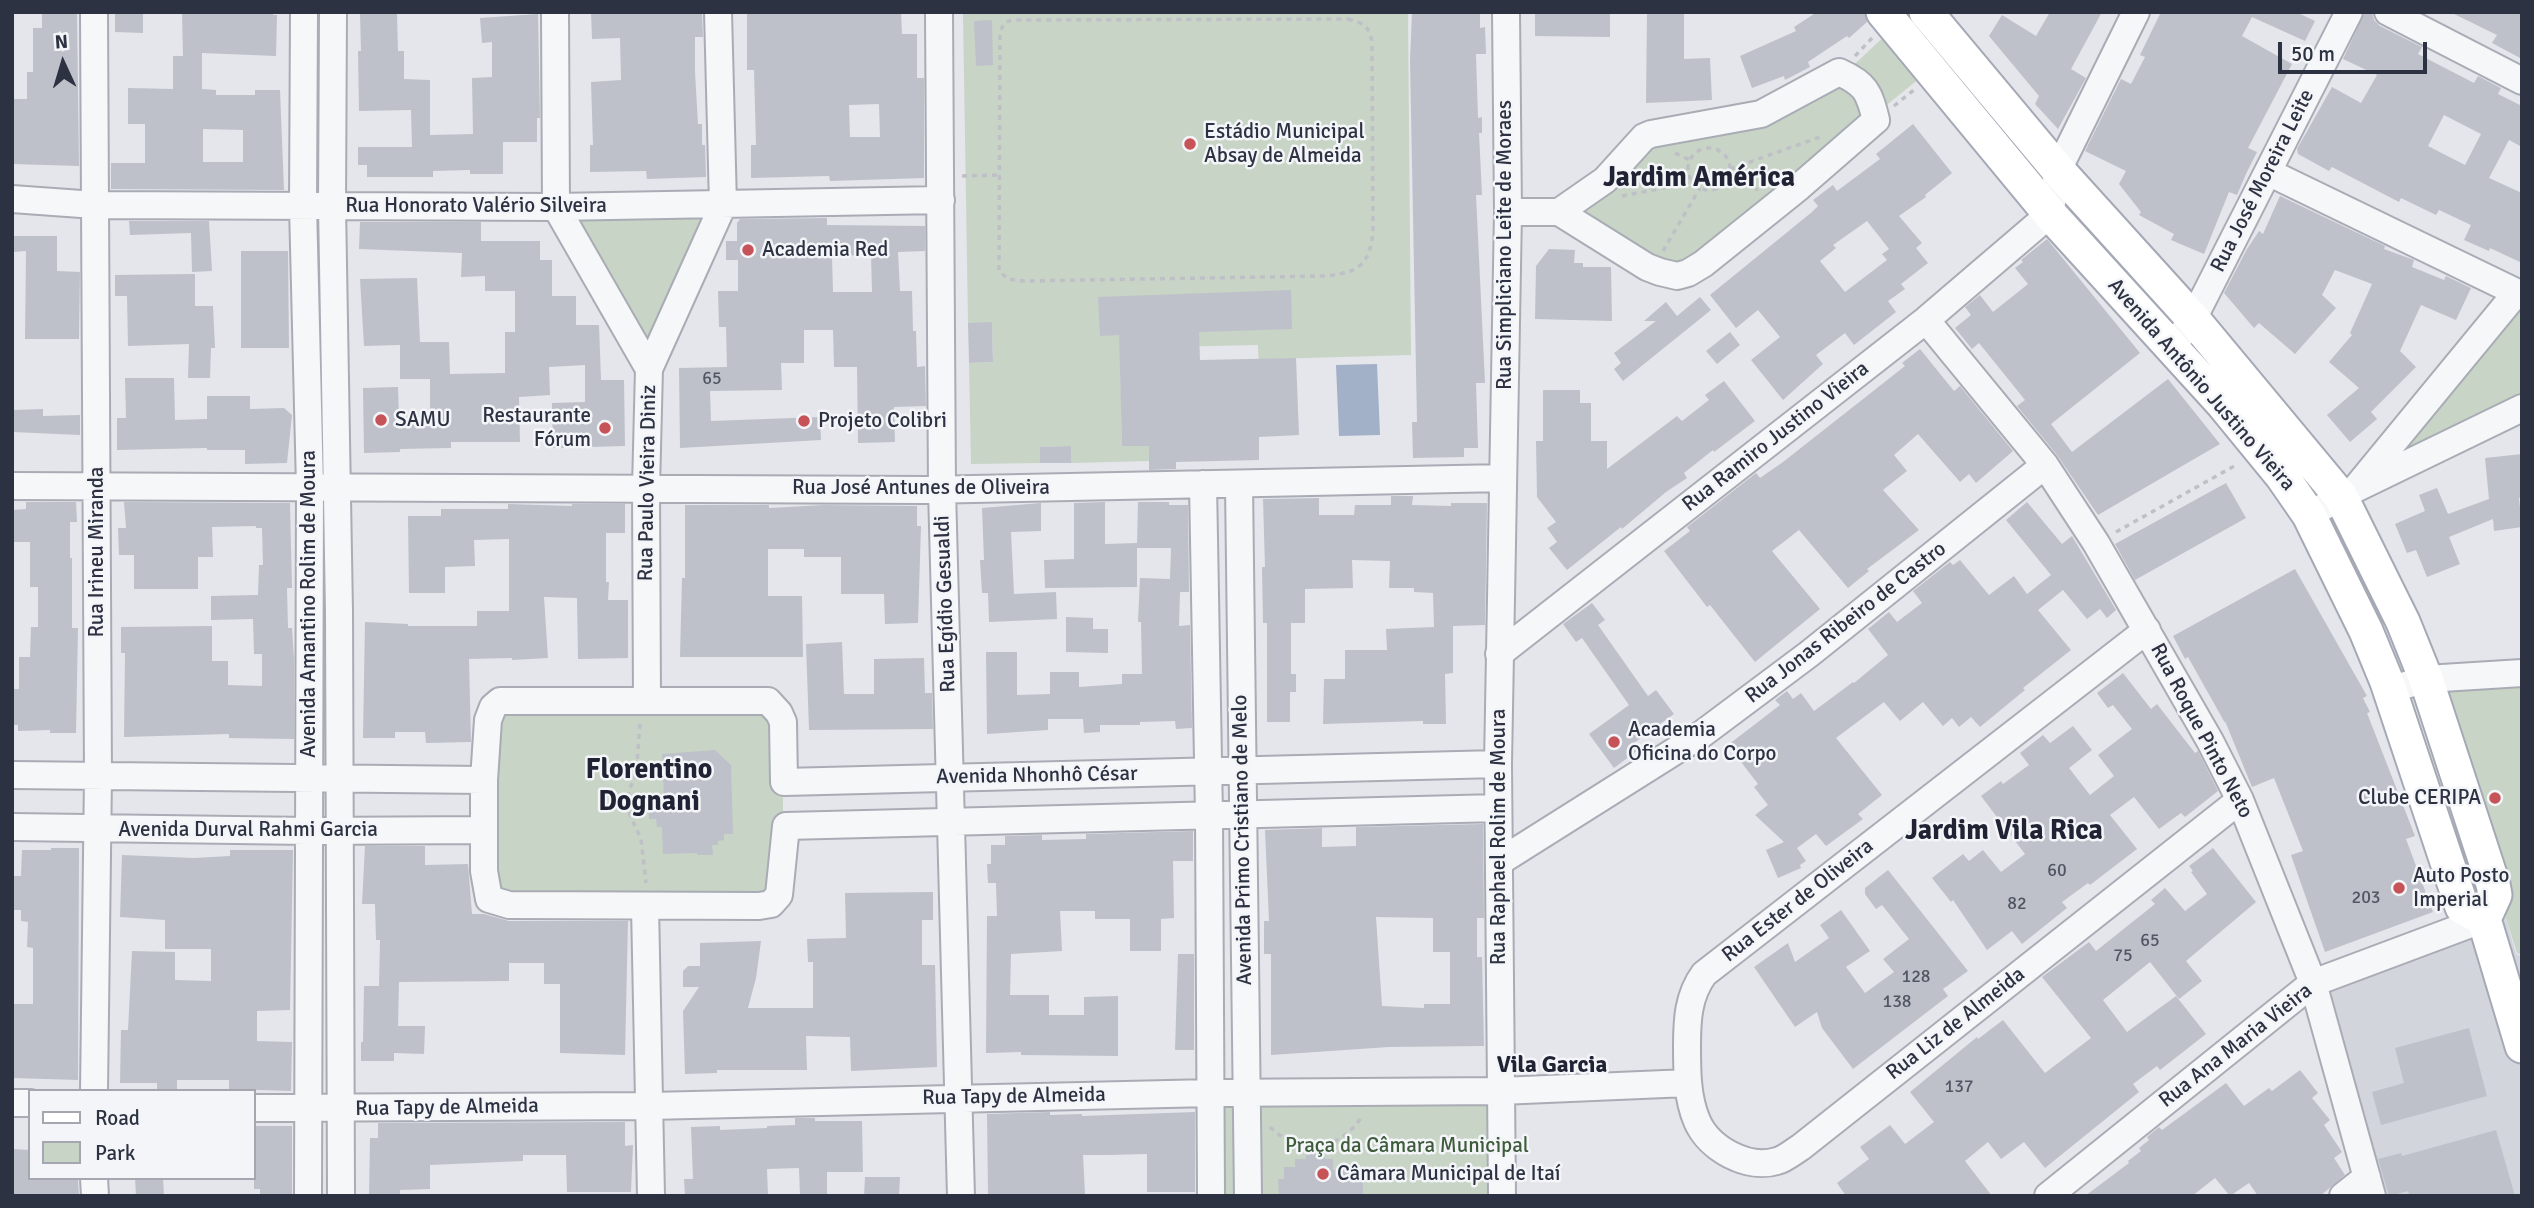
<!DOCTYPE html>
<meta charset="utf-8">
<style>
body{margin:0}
#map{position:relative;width:2534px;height:1208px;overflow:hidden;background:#e4e6eb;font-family:Signika,sans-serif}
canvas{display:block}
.frame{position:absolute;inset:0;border:14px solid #2d3242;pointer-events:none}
.legend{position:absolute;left:28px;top:1089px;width:228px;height:91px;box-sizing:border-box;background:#f3f5f8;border:2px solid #a4a7af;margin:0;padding:9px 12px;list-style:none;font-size:21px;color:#2d3242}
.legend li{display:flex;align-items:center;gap:14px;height:35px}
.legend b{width:35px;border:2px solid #a4a7af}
.north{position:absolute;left:28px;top:28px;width:70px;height:70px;-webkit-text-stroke:5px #f3f5f8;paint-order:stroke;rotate:356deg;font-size:19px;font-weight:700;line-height:28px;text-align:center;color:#2d3242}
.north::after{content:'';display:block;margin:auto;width:24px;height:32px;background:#2d3242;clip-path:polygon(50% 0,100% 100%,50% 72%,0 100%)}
.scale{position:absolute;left:2278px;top:42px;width:149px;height:32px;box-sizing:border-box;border:4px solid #2d3242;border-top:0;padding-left:9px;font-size:21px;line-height:24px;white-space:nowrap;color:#2d3242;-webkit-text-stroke:5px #f3f5f8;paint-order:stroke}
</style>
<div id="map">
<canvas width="2534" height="1208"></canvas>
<div class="frame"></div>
<ul class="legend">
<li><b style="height:9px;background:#fff"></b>Road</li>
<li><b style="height:19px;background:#c8d4c6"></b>Park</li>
</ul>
<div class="north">N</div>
<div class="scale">50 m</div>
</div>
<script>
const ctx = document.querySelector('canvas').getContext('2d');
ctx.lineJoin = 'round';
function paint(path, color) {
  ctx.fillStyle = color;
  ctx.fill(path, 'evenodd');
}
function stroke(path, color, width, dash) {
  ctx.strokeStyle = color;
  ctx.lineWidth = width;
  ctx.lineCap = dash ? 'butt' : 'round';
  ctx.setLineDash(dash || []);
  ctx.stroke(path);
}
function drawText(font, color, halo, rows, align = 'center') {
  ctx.font = font + ' Signika,sans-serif';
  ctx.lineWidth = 5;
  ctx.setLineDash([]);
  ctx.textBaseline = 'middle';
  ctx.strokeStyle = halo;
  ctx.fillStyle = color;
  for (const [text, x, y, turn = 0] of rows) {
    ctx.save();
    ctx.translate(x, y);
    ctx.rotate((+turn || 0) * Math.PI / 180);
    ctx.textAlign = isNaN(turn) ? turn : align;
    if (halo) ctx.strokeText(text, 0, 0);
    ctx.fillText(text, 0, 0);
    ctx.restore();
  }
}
paint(new Path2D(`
 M2504,912L2516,954L2522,957V1196H2375L2319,984Z`), '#d2d5dc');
paint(new Path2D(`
 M963,12H1408L1411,355L1271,359L1259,376L1258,345L1120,348L1122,446L1183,445L1149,461L1071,463L1070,446L1041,447L1040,463L971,464L969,363L993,362L992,323H968Z
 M1890,31L1925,74L1681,271L1571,214L1644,142L1842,76Z
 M720,208L649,357L567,213Z
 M2522,305V405L2363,480Z
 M2522,685V955L2517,953L2434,689Z
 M746,700L783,732V867L779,895L489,899L493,707Z
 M1497,1093L1499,1196H1214V1096Z`), '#c8d4c6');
paint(new Path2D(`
 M1377,364L1380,435L1339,436L1336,365Z`), '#a2b0c8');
paint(new Path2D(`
 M42,12H77L79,166L12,164V99H27V72H33V28H42Z
 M115,12H143V33L115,32Z
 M182,12H274L273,15H277L276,56L202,53V89L216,90V95H255V90H280L284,190L111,189V163H145V124H128V88L173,89V56H183ZM203,129L243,130V162H203Z
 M591,12H702L703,37H695V72L698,124H702V145H705L706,177L647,179L646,171L590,172V145H593L591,82L621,80L620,38L592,39Z
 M901,12L902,34H917V78H924V178L830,181L829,176L751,178V145H756L754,70H747V13ZM879,104L880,137H850L849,105Z
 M1412,12H1480V28L1485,27L1486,54H1476L1478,118L1482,117V133H1479L1482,195H1476L1485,383H1476L1478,448H1464V457L1413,458L1412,422H1417L1410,61Z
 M1535,12H1610V37L1535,36Z
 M1647,12H1684V59L1710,58L1712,100L1646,103Z
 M1817,12H1864L1867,22L1849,38L1847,36L1808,62L1810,67L1785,80L1784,76L1752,88L1740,56L1796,31L1794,27Z
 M2050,12H2102L2071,69L2086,78L2058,129L2035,104L2039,96L1989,36L2002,15L2036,36Z
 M2161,12H2296L2315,21L2305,41L2252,17L2242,36L2292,64L2248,148L2257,152L2246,174L2237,195L2229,192L2204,254L2171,240L2174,234L2139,215L2141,212L2119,184L2126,171L2085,151L2121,79L2131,84L2145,57L2140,55Z
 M2365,12H2372L2374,20L2380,26L2422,47L2418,54L2474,83L2478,76L2501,88L2498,94L2522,106V147L2509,140L2489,178L2522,193V263L2490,248L2489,251L2464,240L2471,225L2439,210L2436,215L2401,198L2399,202L2332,167L2329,171L2298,154L2297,149L2332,87L2361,103L2377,75L2343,59ZM2444,115L2481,134L2465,165L2428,146Z
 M2450,12H2522V59L2492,43L2497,35Z
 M397,13L398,51H404V79L430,80V135L473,134L472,78L492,77V42L482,43L480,18L538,14L540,118H537V142H503V174H470V170L433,171V177H367V165H358V147H412L411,110L359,111L358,51H361L360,14Z
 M992,20L993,65L976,66L974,21Z
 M1913,124L1952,173L1925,195L1926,197L1899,216L1922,243L1916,248L1928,263L1901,284L1905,289L1888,301L1896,312L1854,345L1845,333L1816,355L1823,364L1783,400L1751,360L1780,337L1758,310L1736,328L1710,295L1812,212L1818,206L1813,200L1833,185L1837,191L1880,159L1876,154ZM1867,221L1889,249L1882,254L1887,260L1845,292L1820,261L1836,248L1833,245Z
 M2280,196L2385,246L2384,249L2414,260L2412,267L2444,280L2446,276L2471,288L2456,320L2421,305L2400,351L2416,367L2371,412L2377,419L2350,442L2327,415L2359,388L2329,362L2352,335L2350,333L2372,284L2335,270L2322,295L2336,308L2295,354L2259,323L2254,328L2224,293L2247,249L2259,231L2263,234Z
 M827,218V225L925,226V251L898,252L900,291H912L913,331H916L917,367L925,366L926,406L894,407L895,442L858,443L857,367H834L833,330H804V363H781L782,390L710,391L711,421L820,417L821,440L680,448L679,368L727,367L726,327H719L718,291H738V260H726V241H737V223L740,219ZM871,255L872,292H833L832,256Z
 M129,221H209L212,271L192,272L191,233L130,235Z
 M360,222H481V241H540V260H552V296H576V325H599L601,380H624L625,446L553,448L552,403L585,402V365L549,367L550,395L519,397L520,442H451V448L400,449V452L364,453L363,388L398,387L399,417L430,416V379H400V345L364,346L360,279L417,278L420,342H449L450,374L505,373V332H515V291H485V276L461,277L462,253L359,249Z
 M12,236H57V271L80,272L79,339H25L26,251L12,252Z
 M2047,239L2140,353L2051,424L2072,452L2168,379L2220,444L2098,515L2057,455L2017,406L2025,400L1979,343L1972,349L1955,328L1971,315L1965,307L1980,295L1993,312L2028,284L2015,268L2023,262L2021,260Z
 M1549,249L1575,250L1574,263H1583V267H1611L1612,321L1535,319L1536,266Z
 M241,251H288L289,348H241Z
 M195,274V306H213L215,348H211L210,378H188L189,344L128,346L127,296H115V275Z
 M1291,290L1292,329L1199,332L1200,360L1296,358L1299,435L1259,437V460L1176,462V469L1149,470V446H1122L1119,335L1100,336L1098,297Z
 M1700,297L1711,310L1623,381L1614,369L1621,363L1614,353L1656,321H1644L1666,302L1677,316Z
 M992,322L993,362L969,363L968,323Z
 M1730,332L1740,345L1717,364L1706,351Z
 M1920,349L1954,391L1960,386L2013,451L1976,483L1969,474L1960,482L1918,434L1894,455L1907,471L1883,490L1919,530L1867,569L1869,571L1848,588L1799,530L1772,551L1820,609L1755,662L1710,605L1707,607L1664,551L1690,531L1687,527L1756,473L1760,478L1783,462L1905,366L1902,363Z
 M125,378H174L175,420L207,419V396H250V409L284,408L292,415L287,463L245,464V450H207V448L117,450V418H126Z
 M1724,381L1755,421L1714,452L1713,450L1684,473L1687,478L1666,492L1622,529L1621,527L1567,570L1549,548L1557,542L1547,528L1556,522L1537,497L1536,441H1543V390H1580V403H1591V441H1607V469L1677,416L1682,421L1709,400L1705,395Z
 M43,409V416L80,415V435L12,432V410Z
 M1071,446V463H1040V447Z
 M2522,454V497L2519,498L2522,527L2494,531L2493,519L2449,537L2460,564L2427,577L2416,550L2407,553L2395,524L2425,511L2419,495L2437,488L2448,514L2489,499L2485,458Z
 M2226,483L2246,518L2135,580L2115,544Z
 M1391,496H1413L1412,505L1451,506V503H1487L1485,625L1453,626V673L1445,674L1446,724H1423V721L1323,724L1324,679H1345V650H1387L1386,629L1434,627L1433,593L1414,592V588H1389L1390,561L1352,560L1353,588L1305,589V623H1291V674H1296V692H1290V722H1267V623H1263L1262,567H1265L1263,499L1319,498V515H1354L1355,505H1391Z
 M26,502H76L77,522H70V558H72V628H78L76,733H50V730L18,731V725H12V689H19V657H30L31,627H38V587H30V542H12V510L26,509Z
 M124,502L290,503L292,588H287L288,628H292L294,659V739L229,738V734L124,737L125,653H121V627L212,626V661H228V685L262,686V654H254L253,619L211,620V596L258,595L259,565H263L262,528H256V526L212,527L213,557H198V589H134V555H119L118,528H126Z
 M1105,502V544L1137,543L1138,502H1169V505H1188L1189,592H1180L1179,626L1190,625L1192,728L1176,729L1175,721L1140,722V725H1100V732L1084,733L1083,719H1048V730L987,734L986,652H1017V695L1050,694V672H1079V687L1122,684V674H1142L1141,622H1138L1140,578L1170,579L1171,548H1137V587L1045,588L1044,560L1074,559V503Z
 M2027,502L2062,544L2072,536L2116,610L2107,618L2100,609L2087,619L2063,590L2038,610L2071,650L2023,688L2025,690L1980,727L1971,717L1959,727L1952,718L1943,726L1923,702L1900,721L1884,702L1836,738L1882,795L1858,814L1863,819L1826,846L1816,834L1797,848L1806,861L1800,865L1801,868L1778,878L1766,850L1784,842L1755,815L1768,805L1754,787L1758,784L1728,745L1780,705L1775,700L1787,691L1793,699L1801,693L1814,711L1853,682L1854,683L1888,655L1868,629L1889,612L1897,622L1922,603L1913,591L1950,562L1953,565L1960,560L1989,595L2014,576L2027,594L2051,575L2006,520Z
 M1041,503V531L1011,532L1014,594L1056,592L1057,619L989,622L988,593H982L980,560H984L982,508Z
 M508,504L572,506V504H625V533H606V582H609L608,600H628V658L578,659L577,598L544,597L548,658L512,660V658L469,659L471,742L426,743L425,732H395V738H363L365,622L408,624V626H477V611H509V539L474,540L475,566L445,567V593H409L408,516H441V509H508Z
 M685,505H769V508L824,505L917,506V526H921L918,623L885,624L884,594H841V557H804V549H768V596H802L803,657H680L682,578H685Z
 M2295,569L2367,696L2363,698L2370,712L2367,713L2415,836L2406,839L2433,912L2325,952L2291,855L2303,851L2274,778L2252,787L2225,721V723L2188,657L2185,659L2173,636Z
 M1592,603L1605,620L1598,625L1648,696L1656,690L1674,714L1634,743L1638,750L1614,768L1589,734L1629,705L1582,638L1576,642L1563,624Z
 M1066,617L1093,618V629H1108V653L1066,652Z
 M842,642L844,694H874V659L924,658L925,693H932L933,729L809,730L806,644Z
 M2123,673L2151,709L2157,704L2195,753L2198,751L2218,791L2185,817L2181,813L2159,829L2134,797L2110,815L2137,849L2090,885L2088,883L2062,902L2067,908L2022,944L2012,931L1987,950L1953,900L1951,902L1932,878L1963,854L1969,861L1983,850L2001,872L2025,854L1981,796L2001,781L2003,784L2029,765L2020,753L2043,735L2050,743L2073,726L2092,750L2069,768L2090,795L2114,776L2098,755L2132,729L2113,705L2108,708L2097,693Z
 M715,750L731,765L733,834H724V840L718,841V845H712L713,855H697V853L663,854L662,827H657L656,819H649L648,796H664L662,754Z
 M1483,824L1484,918H1477V957H1482L1484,1046L1389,1047L1271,1055V954H1264V921H1269L1265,830L1322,828V847L1356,846V827ZM1376,917L1433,918V952H1450V1004H1424V1008L1382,1006Z
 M1193,831V861H1173L1174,918L1161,919V951H1130V919H1095V911H1060L1062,951L1011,954L1010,995H1049V1015H1084V997L1118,996V1056L1021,1055V1052L986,1053L987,916H997L996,883H988L987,864H991V845H1005V836L1042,835V840L1086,839V834Z
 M365,846H425V865L468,864L472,914H484L509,921H628L625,1055L560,1053V984H544V963H509V981L399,982L398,1026H425L424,1054L394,1053V1061H361V1042H363L364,986H379L380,940H376L375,904H362Z
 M51,848H79L78,1080L12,1078V1004H33V948L27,947L28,922L21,921V910H12V876H21L22,850H51Z
 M2213,848L2256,902L2186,961L2202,981L2179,999L2150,962L2103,1000L2127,1032L2176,996L2206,1034L2160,1070L2157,1066L2133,1084L2139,1092L2045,1168L2024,1142L2001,1159L1988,1142L1965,1161L1992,1196H1846L1837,1183L1869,1159L1860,1147L1890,1125L1905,1144L1934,1122L1910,1092L1977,1037L1978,1039L2003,1020L2045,1073L2091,1038L2042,977L2089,942L2096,951L2155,904L2151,900L2165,888L2185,911L2207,894L2191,872L2193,871L2189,866Z
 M230,850H293L290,1010L257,1011V1041L292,1042L291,1091L229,1089V1080H177V1091L157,1090V1083H120L121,1030H128L132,951L175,952V980L211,981V949H165V920L120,917L122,855L194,858L230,856Z
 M1888,870L1968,971L1943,989L1948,996L1853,1069L1822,1028L1817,1012L1795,1027L1754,967L1788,943L1795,962L1829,938L1820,925L1841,910L1870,951L1846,967L1865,993L1894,972L1883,959L1909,939L1882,905L1876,909L1865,894V888Z
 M933,892V920H922V965H935L937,1067L851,1071L850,1037L806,1036L807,1070H717V1073L685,1074L683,1011L699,987H683V971L688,966H700V943L761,941L756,978L748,1008H813V962H808L807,939L846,938L845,893Z
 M1178,954H1194V1050H1175Z
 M2469,1028L2487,1096L2381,1125L2372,1092L2404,1083L2395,1048Z
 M2300,1070L2318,1093L2312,1098L2330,1120L2324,1125L2342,1152L2334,1158L2345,1175L2320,1196H2258L2249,1183L2230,1196L2215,1178L2192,1196H2085L2129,1163L2128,1161L2141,1151L2139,1148L2149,1140L2147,1137L2159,1127L2162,1130L2226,1083L2244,1106L2269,1088L2272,1091Z
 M1050,1112V1115L1082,1114V1116L1195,1112V1192H1147V1154L1108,1155H1083L1085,1194L988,1195L987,1114Z
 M795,1118H815V1121H862L863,1172H827V1196H800L799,1168L767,1169L768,1196H685L684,1179H693L691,1127L720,1126V1130L767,1128V1126L795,1125Z
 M625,1122V1146L633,1145L631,1192H567L566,1155H523V1161L430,1165V1189L400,1190V1196H369L370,1138H378V1123Z
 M254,1126H292V1196H260V1189H254Z
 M2496,1130L2515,1196H2410L2408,1191L2389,1196L2378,1159L2401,1153L2402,1156Z
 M12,1149L30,1150V1178L78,1180L79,1196H12Z
 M1306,1153H1325V1159H1333V1170H1363V1196H1279L1278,1179H1284V1167H1295V1159H1306Z
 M865,1177H900L899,1196H864Z
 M135,1178H163L164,1196H136Z`), '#bec1ca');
const minor = new Path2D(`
 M94,12L98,776L94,1091
 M304,12L303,206L310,487L308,1196
 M333,12L332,206L339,612L341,1196
 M555,12L556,207L649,369L646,488L647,700
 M939,12L942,490L961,1196
 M2388,12L2522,81
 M2268,172L2522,295
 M12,199L95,205L556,207L941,200
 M1508,212H1559L1647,267L1660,272L1677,276L1688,273L1703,264L1799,187L1876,120C1869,92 1866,84 1839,72L1761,114L1651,134L1644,137L1605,180L1559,212
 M1926,320L2045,465L2096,543L2210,741L2240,800L2313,983L2372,1196
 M2172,347L2193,319L2349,12
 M649,369L723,205L718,12
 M1203,484L1209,816L1211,1196
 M1239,484L1248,1196
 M12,486L925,490L1503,478
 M2355,489L2517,292
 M2309,515L2355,489L2522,408
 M2147,630L1704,974C1688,996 1687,1020 1687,1046C1687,1071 1687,1098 1697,1121C1709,1149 1748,1170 1777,1161C1785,1159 1793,1152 1801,1147L2240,800
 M1499,654L1926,320L2050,214L2058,170L2136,12
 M2389,690L2426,679L2522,673
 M1498,764L784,782L783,722L779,713L768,701H500L493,707L488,720L484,780V871L489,899L509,905L759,906L771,904L779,895L786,826L1498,808
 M12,775L484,780
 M12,827L309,831L483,830
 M1499,862L1702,734L1809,654L2045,465
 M645,906L651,1196
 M12,1103H30
 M254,1108L649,1106L1211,1093L1500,1091L1688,1083
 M94,1178L95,1196
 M1502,1196L1498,764L1508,212L1506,12
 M2048,1196L2313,983L2484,919
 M2343,1196L2367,1177`);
const major = new Path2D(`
 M1883,12L2050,214L2223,404L2282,476L2309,515L2366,631L2387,682L2462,907L2484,919
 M1926,12L2058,170L2193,319L2341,497L2403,622L2426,679L2493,884L2495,895L2484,919L2522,1046`);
stroke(minor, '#a9acb5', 30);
stroke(major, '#a4a9b5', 37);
stroke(new Path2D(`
 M1348,19C1364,23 1370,27 1372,43L1373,233C1369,265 1359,272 1327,276L1024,281L1008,279L999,271L1000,35C1002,24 1006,20 1016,20Z
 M1855,56L1872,38
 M1894,106L1915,89
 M1688 169a21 21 0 1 1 42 0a21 21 0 1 1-42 0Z
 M1675,153L1690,160
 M1730,169L1820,137
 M962,176L998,175
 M1728,177L1758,190
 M1622,196L1693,182
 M1663,251L1700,188
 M2116,532L2238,464
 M640,724L636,775L629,790L628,802L630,815L641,839L646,883
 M1270,1127C1301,1157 1340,1151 1363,1115`), '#bec0c6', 3.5, [5, 5]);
stroke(minor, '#f6f7f9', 26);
stroke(major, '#fff', 33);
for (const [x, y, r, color] of [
 [1190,144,7,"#c55358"],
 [748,250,7,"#c55358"],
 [381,420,7,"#c55358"],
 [804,421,7,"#c55358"],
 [605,428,7,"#c55358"],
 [1614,742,7,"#c55358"],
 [2495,798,7,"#c55358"],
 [2399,888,7,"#c55358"],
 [1323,1174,7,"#c55358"]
]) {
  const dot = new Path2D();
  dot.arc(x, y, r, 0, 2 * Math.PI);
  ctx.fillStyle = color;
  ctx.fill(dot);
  stroke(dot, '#f3f5f8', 2.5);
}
drawText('18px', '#515664', null, [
 ["65",712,379],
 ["60",2057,871],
 ["203",2366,898],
 ["82",2017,904],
 ["65",2150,941],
 ["75",2123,956],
 ["128",1916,977],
 ["138",1897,1002],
 ["137",1959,1087]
]);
drawText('21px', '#2d3242', '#f3f5f8', [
 ["Estádio Municipal",1204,132],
 ["Absay de Almeida",1204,156],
 ["Academia Red",762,250],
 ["Restaurante",591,416,"right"],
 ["Fórum",591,440,"right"],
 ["SAMU",395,420],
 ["Projeto Colibri",818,421],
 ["Academia",1628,730],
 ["Oficina do Corpo",1628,754],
 ["Clube CERIPA",2481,798,"right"],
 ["Auto Posto",2413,876],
 ["Imperial",2413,900],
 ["Câmara Municipal de Itaí",1337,1174]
], 'left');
drawText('21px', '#2d3242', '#f3f5f8', [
 ["Rua José Moreira Leite",2263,181,-63],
 ["Rua Honorato Valério Silveira",476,206],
 ["Rua Simpliciano Leite de Moraes",1505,245,-90],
 ["Avenida Antônio Justino Vieira",2201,385,49],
 ["Rua Ramiro Justino Vieira",1776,437,-38],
 ["Rua Paulo Vieira Diniz",648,483,-89],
 ["Rua José Antunes de Oliveira",921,488],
 ["Rua Irineu Miranda",97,552,-90],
 ["Avenida Amantino Rolim de Moura",309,604,-90],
 ["Rua Egídio Gesualdi",946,604,-92],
 ["Rua Jonas Ribeiro de Castro",1846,623,-38],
 ["Rua Roque Pinto Neto",2201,731,62],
 ["Avenida Nhonhô César",1037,776,-1],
 ["Avenida Durval Rahmi Garcia",248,830],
 ["Rua Raphael Rolim de Moura",1499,837,-90],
 ["Avenida Primo Cristiano de Melo",1243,840,-91],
 ["Rua Ester de Oliveira",1798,901,-38],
 ["Rua Liz de Almeida",1956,1024,-38],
 ["Rua Ana Maria Vieira",2236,1046,-38],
 ["Rua Tapy de Almeida",1014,1097,-1],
 ["Rua Tapy de Almeida",447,1108,-1]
]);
drawText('21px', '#3e5c3b', '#f3f5f8', [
 ["Praça da Câmara Municipal",1407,1146]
]);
drawText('bold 23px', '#1f2333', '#f3f5f8', [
 ["Vila Garcia",1552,1066]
]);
drawText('bold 28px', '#1f2333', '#f3f5f8', [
 ["Jardim América",1699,179],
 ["Florentino",649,771],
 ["Dognani",649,803],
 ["Jardim Vila Rica",2004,832]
]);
</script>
